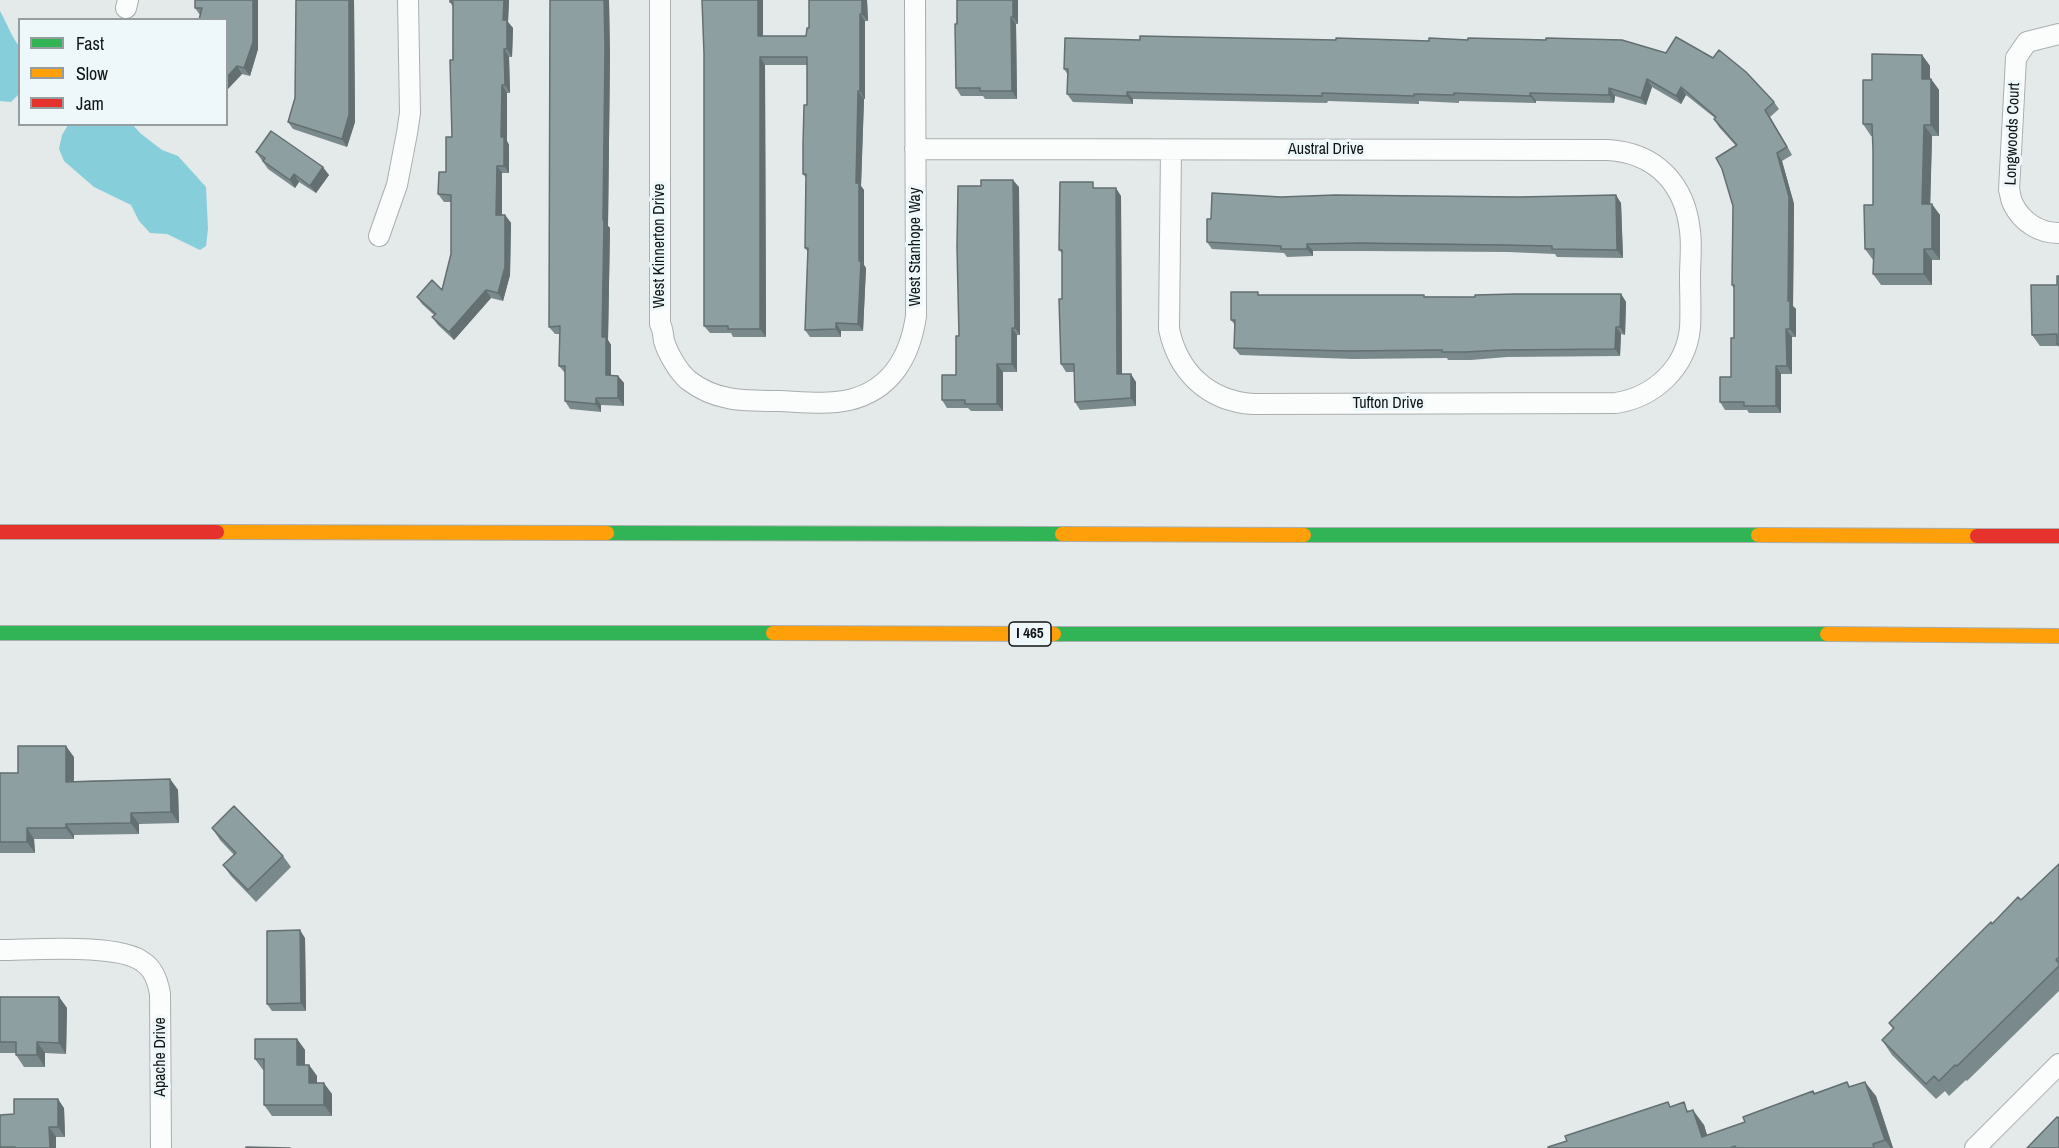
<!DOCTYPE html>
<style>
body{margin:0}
#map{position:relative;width:2059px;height:1148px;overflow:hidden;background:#e4e9ea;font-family:"Archivo Narrow",sans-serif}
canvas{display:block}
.legend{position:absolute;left:18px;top:18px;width:210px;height:108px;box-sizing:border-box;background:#eef8fa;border:2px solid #969d9e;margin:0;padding:8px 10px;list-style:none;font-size:18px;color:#111515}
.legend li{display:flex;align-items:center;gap:12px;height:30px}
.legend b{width:30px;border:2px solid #969d9e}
</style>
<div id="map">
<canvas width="2059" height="1148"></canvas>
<ul class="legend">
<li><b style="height:8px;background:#30b455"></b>Fast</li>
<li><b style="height:8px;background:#ff9f0a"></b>Slow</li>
<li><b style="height:8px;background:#e5322d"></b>Jam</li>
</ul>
</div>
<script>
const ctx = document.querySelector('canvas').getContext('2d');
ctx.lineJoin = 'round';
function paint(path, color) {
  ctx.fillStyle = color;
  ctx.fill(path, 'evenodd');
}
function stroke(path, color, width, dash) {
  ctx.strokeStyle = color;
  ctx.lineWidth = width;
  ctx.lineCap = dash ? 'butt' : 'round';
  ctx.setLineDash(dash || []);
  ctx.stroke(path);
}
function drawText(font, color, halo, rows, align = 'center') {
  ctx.font = font + ' "Archivo Narrow",sans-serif';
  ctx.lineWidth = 6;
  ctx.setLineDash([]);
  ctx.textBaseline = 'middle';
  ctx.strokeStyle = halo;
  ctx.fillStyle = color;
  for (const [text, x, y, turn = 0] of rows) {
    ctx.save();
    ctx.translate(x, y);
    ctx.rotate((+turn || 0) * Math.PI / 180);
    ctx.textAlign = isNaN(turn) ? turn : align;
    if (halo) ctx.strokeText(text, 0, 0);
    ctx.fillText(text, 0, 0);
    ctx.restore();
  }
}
paint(new Path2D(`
 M0,11C7,23 11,36 19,46V94L11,102L0,101Z
 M68,125H133L140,133L162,150L178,156L206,187L208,229L206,246L200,250L167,234L150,233L139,221L131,205L94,187L64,161L59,149L62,135Z`), '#86ceda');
const street = new Path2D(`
 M660,0V324C663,329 663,335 664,341C668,354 678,371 688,380C716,402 746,401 780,401C802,402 827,405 849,400C891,390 910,357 916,316L915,0
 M126,8L128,0
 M2059,34L2027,42L2016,58L2009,190C2011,195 2010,199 2013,204C2022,222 2039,233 2059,233
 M915,149L1608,150C1656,153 1685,184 1690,231C1692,246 1690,262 1690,277C1690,294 1691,311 1690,328C1686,368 1654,397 1616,403L1253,404C1208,401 1178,372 1169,329L1171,150
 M379,236L397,185L407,133L410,113L408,0
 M0,950C33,950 119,943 143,962C154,969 158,982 160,994L161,1148
 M1975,1148L2059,1064`);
const fast = new Path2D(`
 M607,533L1062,534
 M1304,535H1758
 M0,633H773
 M1054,634H1827`);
const slow = new Path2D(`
 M217,532L607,533
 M1062,534L1304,535
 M1758,535L1977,536
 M773,633L1054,634
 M1827,634L2059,636`);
const jam = new Path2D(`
 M0,532H217
 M1977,536H2059`);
stroke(street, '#aaaeaf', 22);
stroke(fast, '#aaaeaf', 16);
stroke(slow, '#aaaeaf', 16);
stroke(jam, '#aaaeaf', 16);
stroke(street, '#fbfcfc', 20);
stroke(fast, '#30b455', 14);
stroke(slow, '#ff9f0a', 14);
stroke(jam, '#e5322d', 14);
paint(new Path2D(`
 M195,0H258V49L250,76L242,74L226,91V20H199L200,15L195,8Z
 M296,0H354L355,122L347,147L293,129L288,122L295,98Z
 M450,0H509L508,22L513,28L512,57H509L510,93H507V141L509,145V173H502V215H505L511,223L510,275L503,301L491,298L454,340L438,325L432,317L434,315L422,304L417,297L442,290L451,254V202H444L438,194L446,172L452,137L453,7L450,2Z
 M550,0H609L610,56L608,226L610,228L608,340L611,345V375L618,376L624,383V406L601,405V412L570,409L565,401V373L559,366L560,334H555L549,327Z
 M763,0V36H806L809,28V0H867L868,21H865V99H864L861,186L864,190V265L866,268L863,331H841V337H810L805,330L808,252L805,248L806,178L803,174L807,105V65H765L766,337H733L731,333H710L704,326Z
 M957,0H1018V24H1016L1017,99H985L983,96H961L956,88Z
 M1140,40L1429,41L1774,102L1779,109L1770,117L1792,155L1782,161L1794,204L1793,306L1796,309V337H1792V374H1781V413H1749L1747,410H1725L1720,402L1731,377L1734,338V289L1732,285L1736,146L1719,127L1714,119L1715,118L1686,95L1681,104L1652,87L1646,105L1615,96L1614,103L1536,101V103L1459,101V103L1419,101V104L1328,101L1327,103L1133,99V104L1073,102L1067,94L1068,75L1064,69Z
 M1922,55L1930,66V79H1931L1939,90V136H1932L1930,204L1940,215V260H1932V285H1881L1873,274V260L1865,249L1873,205V136H1871L1863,124Z
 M256,152L329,175L316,193L299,182L295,188L268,169Z
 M1019,187L1020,335H1017V372H1003V411H971L968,408H947L942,400L956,375L959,336Z
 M1097,188L1121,196L1122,374L1136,382V406L1080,410L1075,402V372H1066L1061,364L1062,299V253L1059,250Z
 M1281,197L1621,203L1623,258L1557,257L1555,254L1508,252L1366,251H1313V256L1287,257L1284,253L1212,249L1207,242Z
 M2059,276V347L2058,346H2040L2032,335L2057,285Z
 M1621,294L1626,302L1625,335L1621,334L1620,356L1507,357L1471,360H1448L1447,358L1353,359L1240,355L1234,348L1235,325L1231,320L1260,295L1475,297Z
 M74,757V781L170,779L178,790L179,823L139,824V834L74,835V839H34L35,853H0V773H18Z
 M212,828L283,856L291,867L256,902L231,876L223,865L234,855L220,840Z
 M2059,864V991L1967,1081L1966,1080L1949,1096L1945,1091L1936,1099L1892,1055L1882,1040L1893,1029L1889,1023L1992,924L2021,900Z
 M305,938L306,1011H272L267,1004Z
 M0,997H59L67,1008L66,1054L45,1053V1067H24L16,1055V1053H0Z
 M297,1039L305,1050V1065H309L317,1076V1083L332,1094V1116H272L264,1105V1070H263L255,1059Z
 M1847,1082L1850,1087L1876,1096L1893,1148H1548L1671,1106L1690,1111L1704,1125L1707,1135L1745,1122L1813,1091L1815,1093Z
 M64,1108L65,1137H56V1148H0V1115L14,1114Z`), '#7a898b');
paint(new Path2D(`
 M253,0H258V49L250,76L244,68Z
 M349,0H354L355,122L347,147L342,139Z
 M504,0H509L508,22L513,28L512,57L507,49L503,20Z
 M604,0H609L610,56L608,226L610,228L608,340L611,345V383L606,375L602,337Z
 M758,0H763V44L758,36Z
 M862,0H867L868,21L862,14Z
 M1013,0H1018V24L1013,17Z
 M860,14L865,21V99L860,91Z
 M1011,17L1016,24L1017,99L1012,91Z
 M504,49L509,57L510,93L505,85Z
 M1922,55L1930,66V90L1922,79Z
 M760,57L765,65L766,337L760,329Z
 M237,66L242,74L226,91V78Z
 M1647,79L1652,87L1646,105L1641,98Z
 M1931,79L1939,90V136L1931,125Z
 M502,85L507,93V141L509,145V173L504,166L501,137Z
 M1681,87L1686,95L1681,104L1676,96Z
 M1609,88L1615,96L1614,103L1609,95Z
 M858,91L864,99L861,186L864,190V265L866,268L863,331L858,324L859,261L856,183Z
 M1127,92L1133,99V104L1127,96Z
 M1530,93L1536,101V103L1530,96Z
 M1765,110L1770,117L1792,155L1787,147Z
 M1924,125L1932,136L1930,215L1922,204Z
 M1777,153L1782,161L1794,204L1793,306L1796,309V337L1790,329Z
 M497,166L502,173V223L496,215Z
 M323,167L329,175L316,193L310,186Z
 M294,174L299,182L295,188L290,180Z
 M1013,180L1019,187L1020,335L1015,328Z
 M1116,188L1121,196L1122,382L1117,374Z
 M1616,195L1621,203L1623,258L1617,250Z
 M1932,204L1940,215V260L1932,249Z
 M505,215L511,223L510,275L503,301L498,293Z
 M1307,244L1313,251V256L1307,249Z
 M1924,249L1932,260V285L1924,274Z
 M486,290L491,298L454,340L449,332Z
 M1621,294L1626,302L1625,335L1620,327Z
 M836,323L841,331V337L836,329Z
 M1616,327L1621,334L1620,356L1615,349Z
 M1012,328L1017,335V372L1012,364Z
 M1786,329L1792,337V374L1787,366Z
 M997,364L1003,372V411L997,404Z
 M1776,366L1781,374V413L1776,406Z
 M1131,374L1136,382V406L1131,398Z
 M618,376L624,383V406L618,398Z
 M596,398L601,405V412L596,404Z
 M66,746L74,757V793L66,782Z
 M170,779L178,790L179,823L171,812Z
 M131,813L139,824V834L131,823Z
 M66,824L74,835V839L66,828Z
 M27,828L34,839L35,853L27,842Z
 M300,930L305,938L306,1011L301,1003Z
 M59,997L67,1008L66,1054L59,1043Z
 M297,1039L305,1050V1076L297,1065Z
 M37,1042L45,1053V1067L37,1055Z
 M309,1065L317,1076V1094L309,1083Z
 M1865,1082L1876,1096L1893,1148H1891L1885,1140Z
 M324,1083L332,1094V1116L324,1105Z
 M58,1099L64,1108L65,1137L58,1127Z
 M1693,1110L1704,1125L1711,1148L1702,1137Z
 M49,1127L56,1137V1148H50Z`), '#636f71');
const building = new Path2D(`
 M195,0H253V42L244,68L237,66L226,78V20H199L202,8H195Z
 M296,0H349V115L342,139L288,122L295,98Z
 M450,0H504L503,20H507V49H504L505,85H502L501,137H504V166H497L496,215H505V267L498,293L486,290L449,332L432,317L436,314L417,297L432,280L442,290L451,254V195L438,194L439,172H446V137H452L450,60H453V2H450Z
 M550,0H604L605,48L603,220H604L602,337H606V375L618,376V398H596V404L565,401V366H559L560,326L549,327Z
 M702,0H758V36H806L807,28H809V0H862V14H860V91H858L856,183H859V261H861L858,324L836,323V329L805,330L808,248H805L806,174H803V145L804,105H807V57H760V329H728V326H704V54Z
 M957,0H1013V17H1011L1012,91H980V88H956L955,24H957Z
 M1140,36L1336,40V38L1429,41V38L1468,40V38L1546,40V38L1622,40L1666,53L1676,37L1713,58L1719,50L1746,72L1774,102L1765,110L1787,147L1777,153L1789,197L1788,301H1790V329H1786L1787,366H1776V406H1744V402H1720V377H1731V338H1734V285H1732L1733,206L1722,169L1716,158L1737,145L1714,119L1716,117L1681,87L1676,96L1647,79L1641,98L1609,88V95L1530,93V96L1454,93V95L1414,94V96L1322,93V96L1127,92V96L1067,94L1068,69H1064L1065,38L1140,40Z
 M1872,54L1922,55V79H1931V125H1924L1922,204H1932V249H1924V274H1873L1874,249H1865L1864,205H1873V150L1872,124H1863V80H1872Z
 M271,131L323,167L310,186L294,174L290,180L263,161L265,158L256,152Z
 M981,180H1013L1015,328H1012V364H997V404H965V400H942V375H956V336H959L957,247L958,186H981Z
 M1060,182H1093V188H1116L1117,374H1131V398L1075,402L1074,364H1061L1059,299H1062V250H1059Z
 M1212,193L1281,197L1335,195L1519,197L1616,195L1617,250L1552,249V246L1503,245L1360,243L1307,244V249H1281V246L1207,242V219H1211Z
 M2057,276H2059V344H2057V334L2032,335L2031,285H2057Z
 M1231,292H1258V295H1424V297H1475V295L1515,294H1621L1620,327H1616L1615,349L1501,350L1466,352H1442V350L1347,351L1234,348L1235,320H1231Z
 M18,746H66V782L170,779L171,812L131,813V823L66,824V828H27V842H0V773H18Z
 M234,806L283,856L248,890L223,865L236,853L212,828Z
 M2059,864V957L2056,960L2059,963V966L1957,1066L1955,1065L1939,1081L1934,1076L1926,1084L1882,1040L1894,1028L1889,1023L1991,922L1992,924L2018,897L2021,900Z
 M300,930L301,1003L267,1004V931Z
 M0,997H59V1043L37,1042V1055H16V1042H0Z
 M255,1039H297V1065H309V1083H324V1105H264V1059H255Z
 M1847,1082L1849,1087L1865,1082L1885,1140L1873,1144L1874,1148H1736L1735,1146L1730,1148H1548V1147L1567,1141L1565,1136L1668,1102L1670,1107L1684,1102L1687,1112L1693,1110L1702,1137L1745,1122L1743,1117L1813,1091L1814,1094Z
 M14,1099H58V1127H49L50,1148H15V1147H0V1115L14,1114Z
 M2057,1117L2058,1118L2059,1117V1148H2027Z
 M246,1147L290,1148H246Z`);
paint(building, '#8e9fa2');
stroke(building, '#636f71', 1.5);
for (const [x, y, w] of [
 [1030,634,42]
]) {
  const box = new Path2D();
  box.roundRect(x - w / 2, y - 12, w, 24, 4.5);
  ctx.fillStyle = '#eef8fa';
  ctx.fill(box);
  stroke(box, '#111515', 1.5);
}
drawText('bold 15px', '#111515', null, [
 ["I 465",1030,634]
]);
drawText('16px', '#111515', '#eef8fa', [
 ["Longwoods Court",2013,134,-88],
 ["Austral Drive",1326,150],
 ["West Kinnerton Drive",660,246,-90],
 ["West Stanhope Way",916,247,-90],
 ["Tufton Drive",1388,404],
 ["Apache Drive",161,1057,-90]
]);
</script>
